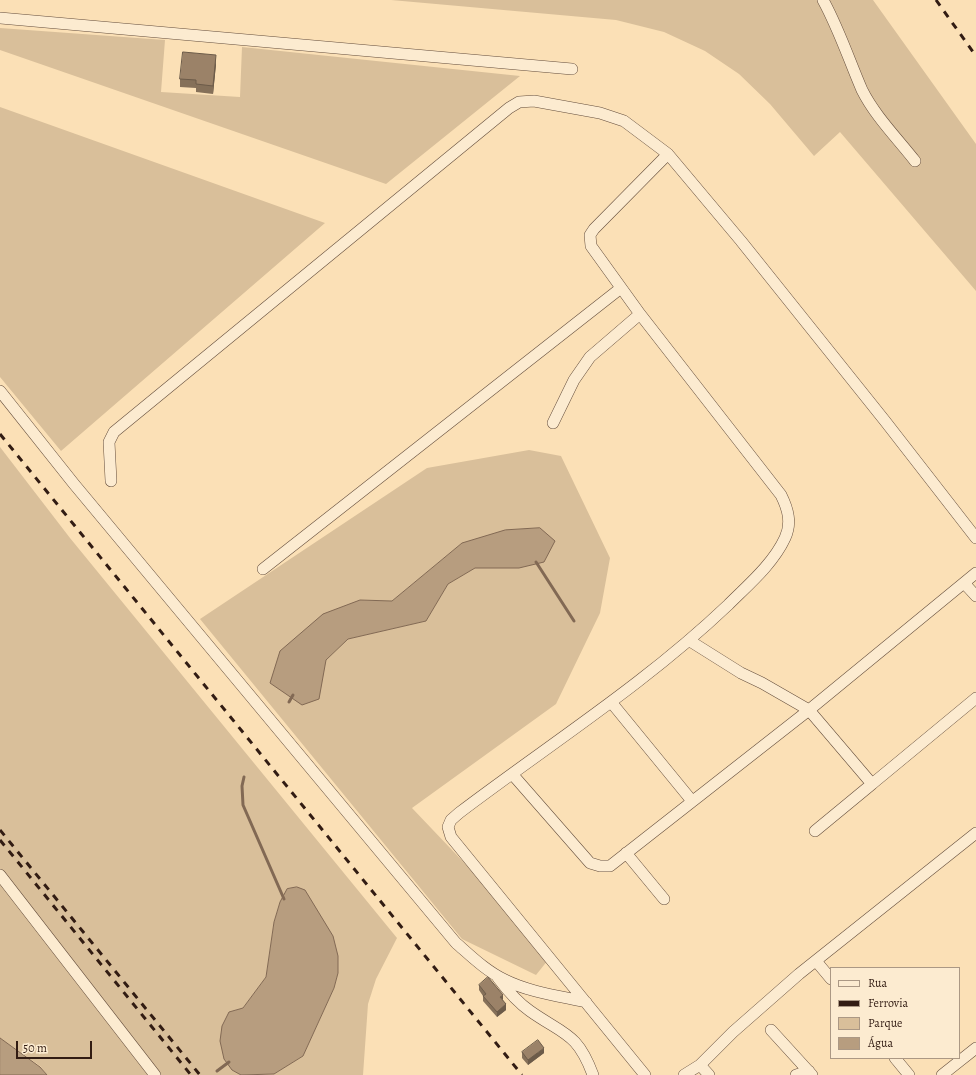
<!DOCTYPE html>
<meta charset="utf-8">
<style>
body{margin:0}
#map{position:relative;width:976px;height:1075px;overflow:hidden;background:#fbe0b6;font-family:Alegreya,serif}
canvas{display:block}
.legend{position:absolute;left:830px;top:967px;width:130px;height:92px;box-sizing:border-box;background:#fcebd0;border:1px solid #ab9884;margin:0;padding:5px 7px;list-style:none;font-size:12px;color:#321c13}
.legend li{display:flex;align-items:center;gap:8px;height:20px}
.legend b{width:20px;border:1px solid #ab9884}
.scale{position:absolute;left:16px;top:1041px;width:76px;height:18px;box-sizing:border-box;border:2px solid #321c13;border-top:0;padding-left:5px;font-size:12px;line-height:14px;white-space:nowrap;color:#321c13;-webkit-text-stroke:3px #fcebd0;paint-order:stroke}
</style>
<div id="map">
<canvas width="976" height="1075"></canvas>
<ul class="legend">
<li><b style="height:5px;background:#fcebd0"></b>Rua</li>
<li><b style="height:5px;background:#321c13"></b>Ferrovia</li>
<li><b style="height:11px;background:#d9bf9a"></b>Parque</li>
<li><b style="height:11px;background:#b79d7f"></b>Água</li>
</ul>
<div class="scale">50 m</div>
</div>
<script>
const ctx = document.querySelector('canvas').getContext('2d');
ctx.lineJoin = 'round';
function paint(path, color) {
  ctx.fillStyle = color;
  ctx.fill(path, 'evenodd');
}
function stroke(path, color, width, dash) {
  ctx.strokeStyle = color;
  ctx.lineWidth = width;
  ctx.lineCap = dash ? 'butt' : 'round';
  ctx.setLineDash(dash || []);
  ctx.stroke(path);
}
paint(new Path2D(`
 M391,0H873L976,144V291L840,132L814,156L770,104L739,74L705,51L664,32L616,20Z
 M0,28L165,40L161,92L240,97L242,47L520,76L386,184L0,50Z
 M0,107L325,223L61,451L0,377Z
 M0,447L70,538L397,938L376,979L368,1004L363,1075H265L274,1074L303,1056L334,988L338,973L280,902L274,922L266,977L243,1008L229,1012L232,1070L241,1075H47L40,1066L0,1038Z
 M529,450L561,456L610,558L600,613L556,704L412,808L552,955L536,975L462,939L200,619L427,468ZM462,543L519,568H475L448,584L426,621L348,639L326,660L360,600L392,601Z`), '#d9bf9a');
const water = new Path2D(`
 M540,528L555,541L544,562L519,568H475L448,584L426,621L348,639L326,660L319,699L302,705L270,683L280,651L323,614L360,600L392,601L462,543L505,530Z
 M297,887L305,890L333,936L338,956V973L334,988L303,1056L274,1074L241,1075L232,1070L224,1059L220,1041L222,1026L229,1012L243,1008L266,977L274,922L280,902L287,889Z
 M0,1038L40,1067L47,1075H0Z`);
paint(water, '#b79d7f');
stroke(water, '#826954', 1);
stroke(new Path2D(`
 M536,562L574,621
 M289,702L293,695
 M244,777L242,786L243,805L284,899
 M217,1071L229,1062`), '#826954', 3);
const minor = new Path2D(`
 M823,0C839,29 849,60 862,90C875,116 897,138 915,161
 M0,18L572,69
 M0,391L74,484L456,943C471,956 486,971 505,980C529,992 559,996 586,1002
 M553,423L574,380L590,357L640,314
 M111,481L109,442L114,432L509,108L519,102L534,101L600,113L624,121L668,154L741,241L885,421L976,538
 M263,569L621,288
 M964,583L976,596
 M690,641L741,673L762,683L809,710L872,784L976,698
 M611,702L692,801
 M513,775L590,863L600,866H610L809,710L976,573
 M815,831L872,784
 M626,853L664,899
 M0,875L155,1075
 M816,961L831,979
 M498,978C507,990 517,1002 530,1011C564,1035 577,1032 593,1075
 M771,1030L812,1075
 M895,1058L909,1075
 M700,1065L709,1075
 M645,1075L451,837L448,827L451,820L459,813C550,744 645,684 728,605C748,585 773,564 785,538C792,523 788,509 781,495L640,314L591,246L590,235L594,229L668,154
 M684,1075L700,1065L733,1032L799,974L976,833
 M796,1075L809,1071
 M942,1075L976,1048`);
stroke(minor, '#644d3c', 12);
stroke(minor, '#fcebd0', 11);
stroke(new Path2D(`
 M936,0L976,56
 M0,434L522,1075
 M0,830L200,1075
 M0,840L191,1075`), '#321c13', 3, [7, 7]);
paint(new Path2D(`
 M216,64L213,94L196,92V88L180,87V79Z
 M479,985L503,1000L506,1010L497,1017L483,1001V996L479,990Z
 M522,1052L544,1053L528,1065L522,1058Z`), '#857059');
paint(new Path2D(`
 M216,55V64L213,94V86Z
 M503,995V1000L500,997Z
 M506,1004V1010L497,1017V1012Z
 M544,1048V1053L528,1065V1060Z`), '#6c5b49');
const building = new Path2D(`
 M183,52L216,55L213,86L196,84V80L180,79Z
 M488,977L503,995L500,997L506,1004L497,1012L483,996L486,994L479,985Z
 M538,1040L544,1048L528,1060L522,1052Z`);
paint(building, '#9b8268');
stroke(building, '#6c5b49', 1);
</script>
